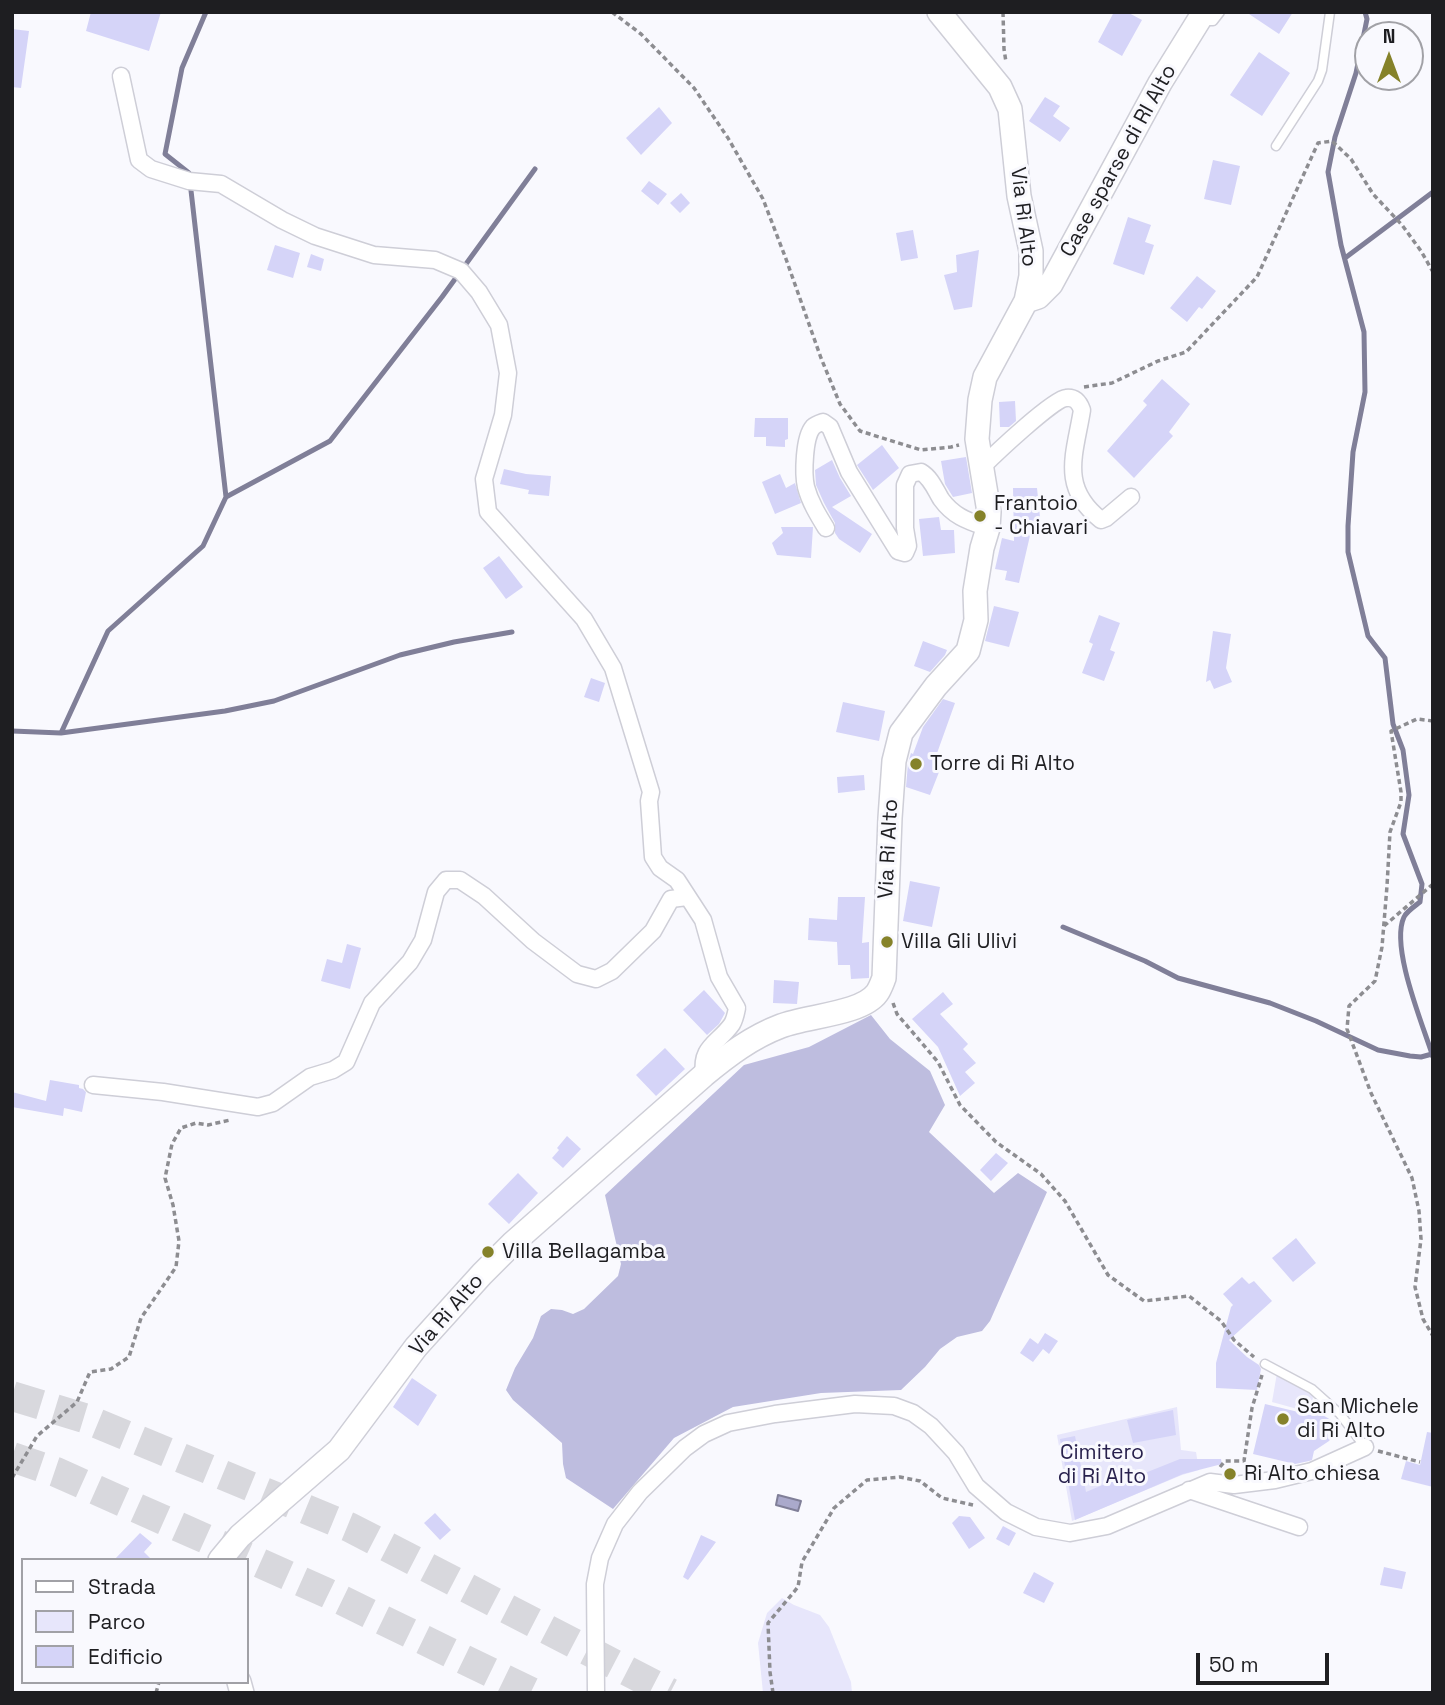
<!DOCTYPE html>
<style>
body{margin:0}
#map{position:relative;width:1445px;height:1705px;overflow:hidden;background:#f9f9fe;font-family:"Space Grotesk",sans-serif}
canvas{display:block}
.frame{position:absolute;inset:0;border:14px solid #1e1e21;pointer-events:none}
.legend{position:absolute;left:21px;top:1558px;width:228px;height:126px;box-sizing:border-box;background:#f9f9fe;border:2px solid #a1a1a6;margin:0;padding:9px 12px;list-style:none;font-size:21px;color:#1e1e21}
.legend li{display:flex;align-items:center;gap:14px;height:35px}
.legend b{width:35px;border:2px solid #a1a1a6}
.north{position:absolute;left:1354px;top:21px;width:70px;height:70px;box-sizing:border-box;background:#f9f9fe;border:2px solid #a1a1a6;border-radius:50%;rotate:0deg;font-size:19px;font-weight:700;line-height:28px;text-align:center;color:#1e1e21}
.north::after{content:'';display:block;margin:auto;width:24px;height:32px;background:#85822a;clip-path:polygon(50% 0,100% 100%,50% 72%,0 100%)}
.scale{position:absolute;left:1196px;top:1653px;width:133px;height:32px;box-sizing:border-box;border:4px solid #1e1e21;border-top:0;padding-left:9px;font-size:21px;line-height:24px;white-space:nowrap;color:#1e1e21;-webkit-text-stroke:5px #f9f9fe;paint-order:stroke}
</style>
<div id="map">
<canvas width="1445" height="1705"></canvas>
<div class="frame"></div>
<ul class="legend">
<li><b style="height:9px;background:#fff"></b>Strada</li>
<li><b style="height:19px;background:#e7e6fb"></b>Parco</li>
<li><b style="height:19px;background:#d5d4f8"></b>Edificio</li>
</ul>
<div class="north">N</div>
<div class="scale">50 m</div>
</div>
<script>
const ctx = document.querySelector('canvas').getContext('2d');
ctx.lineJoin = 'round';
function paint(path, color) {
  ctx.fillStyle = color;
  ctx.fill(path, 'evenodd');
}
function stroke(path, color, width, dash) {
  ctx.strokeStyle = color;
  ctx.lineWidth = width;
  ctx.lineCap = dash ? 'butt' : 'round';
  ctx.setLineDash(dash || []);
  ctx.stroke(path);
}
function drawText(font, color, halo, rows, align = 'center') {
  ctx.font = font + ' "Space Grotesk",sans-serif';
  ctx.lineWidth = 6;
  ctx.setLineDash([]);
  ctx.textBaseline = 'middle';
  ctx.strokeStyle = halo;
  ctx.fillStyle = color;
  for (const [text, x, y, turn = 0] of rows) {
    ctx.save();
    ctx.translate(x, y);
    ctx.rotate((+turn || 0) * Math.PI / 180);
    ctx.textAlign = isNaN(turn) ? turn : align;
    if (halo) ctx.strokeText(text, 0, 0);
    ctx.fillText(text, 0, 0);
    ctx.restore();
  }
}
paint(new Path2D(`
 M1277,1373L1313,1394L1312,1413L1272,1402Z
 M1177,1407L1181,1450L1196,1452L1199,1470L1182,1475L1072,1521L1057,1435Z
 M782,1598L794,1605L820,1615L829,1627L851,1682L852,1693H763L758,1643L767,1613Z`), '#e7e6fb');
paint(new Path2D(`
 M871,1015L890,1039L930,1071L945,1105L929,1132L994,1193L1018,1173L1047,1192L990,1321L982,1331L957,1337L940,1349L925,1367L901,1390L821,1393L733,1407L674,1438L613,1509L566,1478L563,1464L562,1443L513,1400L506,1390L515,1368L533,1338L541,1316L551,1309L562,1310L573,1314L584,1309L618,1276L621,1264L605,1195L744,1065L809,1047Z`), '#bebddf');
const water = new Path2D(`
 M778,1495L801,1501L798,1511L776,1505Z`);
paint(water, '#aaa9cb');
stroke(water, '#807f98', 2);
stroke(new Path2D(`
 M1365,12L1367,19L1356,73L1335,137L1328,172L1341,245L1364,332L1365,392L1353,452L1348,526V552L1368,636L1385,658L1393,724L1403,750L1409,795L1403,834L1422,884L1420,902C1415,906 1407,911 1404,917C1390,947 1423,1025 1433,1057
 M1345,258L1433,192
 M226,497L330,441L442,297L535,169
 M12,731L61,733L108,631L203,546L226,497L189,173L165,154L182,68L206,12
 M61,733L225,711L274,701L400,655L454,642L512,632
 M1063,927L1145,961L1178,978L1270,1003L1316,1021L1378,1050L1410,1056L1421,1057L1432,1054`), '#807f98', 5);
paint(new Path2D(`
 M91,12H161L149,51L86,31Z
 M1114,12H1127L1142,20L1122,56L1098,42Z
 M1246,12H1293L1279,34Z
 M12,29L29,31L21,88L12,87Z
 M1259,52L1290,73L1262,116L1230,95Z
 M1045,97L1060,106L1053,116L1070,128L1060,142L1029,121Z
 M659,107L672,123L641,155L626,138Z
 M1213,160L1240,166L1231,205L1204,199Z
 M649,181L667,194L658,205L641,191Z
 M681,193L690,203L680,213L670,203Z
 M1128,217L1151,225L1145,242L1154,245L1144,275L1113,264Z
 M913,230L918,258L901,261L896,233Z
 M275,245L300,253L293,278L267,270Z
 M979,250L972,307L954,310L944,275L957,272L956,255Z
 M311,254L324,259L321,271L307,267Z
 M1197,276L1216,291L1202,309L1199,307L1187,322L1170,308Z
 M1162,379L1190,404L1169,432L1173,436L1134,478L1107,451L1147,405L1143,401Z
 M1015,401L1016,421L1009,427H1000L999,402Z
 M755,418H788V439L785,440V447L766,446V437H754Z
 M882,445L899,468L873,490L857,465Z
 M966,457L972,493L953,497L945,484L941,461Z
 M832,460L840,478L851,496L832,507L872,534L860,553L839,539L835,533V523L824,503L816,485L815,470Z
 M504,469L526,474L551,476L549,496L528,494L529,490L500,484Z
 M780,474L786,488L795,483L801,503L775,514L762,482Z
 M1013,488H1037L1041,527H1032L1019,583L1005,580L1007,571L995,569L1002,538L1014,541Z
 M939,517L941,530H954L955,553L923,556L919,519Z
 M781,527H813L811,558L777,555L772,543L783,533Z
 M499,556L523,587L506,599L483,568Z
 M994,606L1019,612L1009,647L985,641Z
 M1099,615L1120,623L1110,650L1115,652L1104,681L1082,673L1093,644L1089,642Z
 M1213,631L1231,634L1226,668L1232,682L1214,689L1210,680L1206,682Z
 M923,641L947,650L945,655L930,672L914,666Z
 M591,678L605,683L599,702L584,697Z
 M943,699L955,703L936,756L939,757L937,766L941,767L930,795L906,787L908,763L911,753L913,754L923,727Z
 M843,702L885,711L879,741L836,732Z
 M864,775L865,790L838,793L837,777Z
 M910,881L940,887L932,927L903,921Z
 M838,897H865L862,943L869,942V978L851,979L850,965H838L837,942L808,940L809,918L837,920Z
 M347,944L361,948L350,989L321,981L327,959L342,963Z
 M774,980L799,982L797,1004L773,1003Z
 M704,990L725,1013L719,1024L707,1035L683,1010Z
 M943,992L953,1004L940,1014L968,1044L963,1049L976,1063L965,1072L975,1083L960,1096L938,1047L912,1019Z
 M665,1048L685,1069L656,1096L636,1075Z
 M50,1080L79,1085V1088L83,1089L86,1092L82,1112L64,1108L63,1116L12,1107V1092L46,1101Z
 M567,1136L581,1149L563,1168L552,1158L559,1150L557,1148Z
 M996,1153L1008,1163L991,1181L980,1170Z
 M518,1173L538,1193L509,1224L488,1204Z
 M1296,1238L1316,1263L1293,1282L1272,1258Z
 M1242,1277L1249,1284L1254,1281L1272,1301L1229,1340L1247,1357L1259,1365L1261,1369L1257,1390L1216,1388V1363L1231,1307L1233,1305L1223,1294Z
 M1045,1333L1058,1341L1049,1354L1043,1349L1033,1362L1020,1353L1030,1338L1038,1344Z
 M412,1378L437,1395L418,1426L393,1407Z
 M1265,1404L1315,1416L1316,1411L1341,1426L1329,1441L1314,1451L1312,1460L1309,1461L1295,1464L1253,1454Z
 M1173,1410L1176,1435L1133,1443L1127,1420Z
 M1427,1432L1433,1433V1487L1401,1479L1406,1461L1420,1465Z
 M1075,1436L1086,1492L1138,1470L1140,1475L1180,1459H1221L1222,1464L1183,1474L1075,1520L1060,1439Z
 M435,1513L451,1530L440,1540L424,1523Z
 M959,1516L970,1517L985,1538L969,1549L952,1523Z
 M1003,1526L1016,1533L1009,1546L996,1539Z
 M140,1533L152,1543L144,1552L152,1560H114Z
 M701,1535L716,1542L688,1580L683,1577Z
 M1384,1567L1406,1572L1402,1589L1380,1585Z
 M1034,1572L1054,1583L1044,1603L1023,1593Z`), '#d5d4f8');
stroke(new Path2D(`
 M12,1396L84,1418L349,1527L670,1693
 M12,1457L56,1472L327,1593L533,1693`), '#d8d8dd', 30, [30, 15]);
const lane = new Path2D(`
 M1204,18L1209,21H1213L1220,12
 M1276,146L1318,81L1322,70L1330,12
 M1265,1364L1312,1389L1340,1414L1365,1447`);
const street = new Path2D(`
 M121,76L139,160L151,169L189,181L221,184L282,220L315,236L374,255L435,260L461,271L479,292L499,325L508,373L503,415L484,479L488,512L584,619L613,668L651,792L649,801L653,857L660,868L677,880L703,920L719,977L737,1008C736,1013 735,1019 732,1024C718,1044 700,1046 704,1075
 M982,467C994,455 1053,399 1066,398C1075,397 1079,402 1082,410C1075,454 1059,487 1101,520L1106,518L1131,497
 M826,528C818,515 810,502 806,487C803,474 804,437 813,427C815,425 820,423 823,422L830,427L849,472L898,551L905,553L908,546L905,528V485L910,474L921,472C931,478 935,489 941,499C954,517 968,521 988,528
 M93,1085L163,1092L258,1107L273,1103L310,1077L333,1070L346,1062L372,1003L410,962L423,940L436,892L446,880H460L484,896L533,941L577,974L596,979L612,971L653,931L671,899L687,897
 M1189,1490L1299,1527
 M596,1693L595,1584L600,1558L615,1524L640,1492L685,1448L704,1434L728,1423L775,1414L855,1404L894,1406L913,1413L931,1426L956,1453L976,1486L1006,1512L1036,1527L1070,1533L1107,1526L1210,1482L1234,1485L1275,1480L1312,1471L1365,1447`);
const secondary = new Path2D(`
 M1026,301L1038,297L1051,284L1160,83L1204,12
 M220,1560L240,1536L339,1450L416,1347L482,1274L513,1243L704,1075C728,1055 752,1037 781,1026C806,1016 862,1014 877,993C880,989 882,983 884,978L890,818L894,761L901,733L936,686L968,651L976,620L975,591L982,548L988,528L989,512L977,439L980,400L985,377L1026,301L1031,276V251L1019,196L1010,109L1000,87L939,12
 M239,1682L242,1693`);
stroke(lane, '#ceced7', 11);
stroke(street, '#ceced7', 19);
stroke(secondary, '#ceced7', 26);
stroke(new Path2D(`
 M612,12L641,34L694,88L728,138L763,199L786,259L821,358L840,404L860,431L921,450L951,447L959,445
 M1003,12L1004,49L1006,62
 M1084,387L1112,383L1158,361L1186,352L1257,277L1318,143L1332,141L1351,159L1373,194L1402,225L1421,251L1433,272
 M1433,721L1417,719L1391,731L1401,792V802L1390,832L1387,886L1382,947L1375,981L1349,1006L1347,1029L1371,1093L1412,1178L1419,1211L1421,1239L1415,1287L1423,1319L1433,1336
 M1384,926L1433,884
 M893,1003L897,1014L938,1062L960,1105L996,1142L1041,1174L1065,1201L1108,1275L1144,1301L1189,1296L1221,1321L1234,1340L1254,1357
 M1378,1451L1420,1462
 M1220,1467L1225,1461H1244L1252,1408L1262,1375
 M12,1478L37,1436L77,1402L90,1372L111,1369L129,1357L141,1318L176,1267L179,1241L173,1205L165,1178L172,1144L181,1128L196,1123L208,1125L230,1120
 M156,1693L159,1682
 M773,1693L770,1672L768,1623L798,1587L802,1562L834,1508L867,1480L900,1477L920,1481L942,1498L973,1505`), '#8d8d91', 3.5, [5, 3.5]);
stroke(lane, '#fff', 8);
stroke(street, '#fff', 16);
stroke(secondary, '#fff', 23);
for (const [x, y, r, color] of [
 [980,516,7,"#85822a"],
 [916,764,7,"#85822a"],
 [887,942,7,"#85822a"],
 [488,1252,7,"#85822a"],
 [1283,1419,7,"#85822a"],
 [1230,1474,7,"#85822a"]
]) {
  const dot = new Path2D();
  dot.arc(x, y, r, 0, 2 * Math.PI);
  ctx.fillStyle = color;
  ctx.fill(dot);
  stroke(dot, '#f9f9fe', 2.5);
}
drawText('21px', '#1e1e21', '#f9f9fe', [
 ["Case sparse di RI Alto",1119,161,-61],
 ["Via Ri Alto",1023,217,83],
 ["Via Ri Alto",889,849,-87],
 ["Via Ri Alto",447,1315,-49]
]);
drawText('21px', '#1e1e21', '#f9f9fe', [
 ["Frantoio",994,504],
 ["- Chiavari",994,528],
 ["Torre di Ri Alto",930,764],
 ["Villa Gli Ulivi",901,942],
 ["Villa Bellagamba",502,1252],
 ["San Michele",1297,1407],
 ["di Ri Alto",1297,1431],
 ["Ri Alto chiesa",1244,1474]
], 'left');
drawText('21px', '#28214d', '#f9f9fe', [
 ["Cimitero",1102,1453],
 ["di Ri Alto",1102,1477]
]);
</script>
